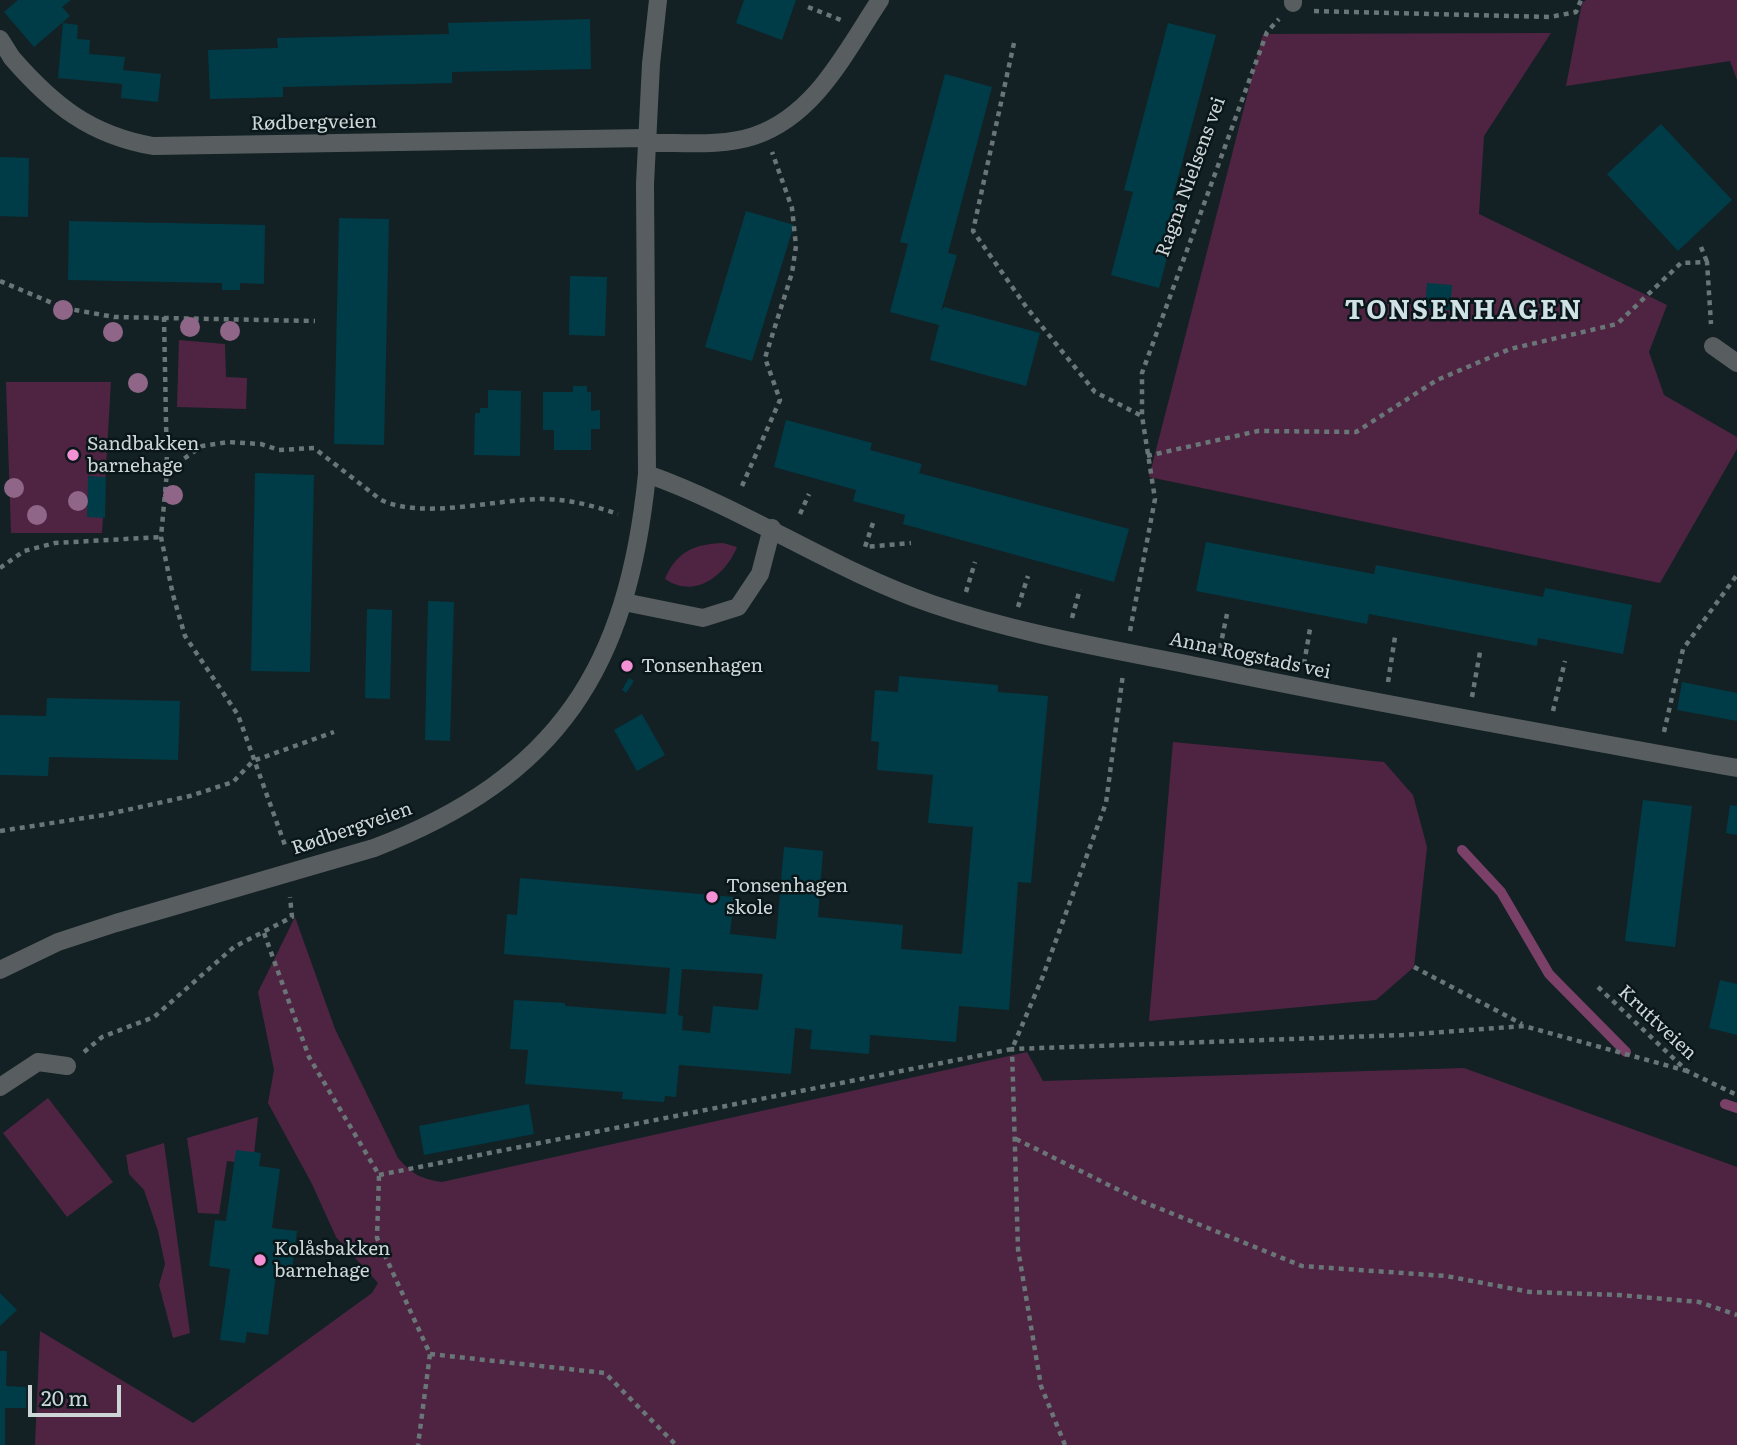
<!DOCTYPE html>
<meta charset="utf-8">
<style>
body{margin:0}
#map{position:relative;width:1737px;height:1445px;overflow:hidden;background:#132124;font-family:Literata,serif}
canvas{display:block}
.scale{position:absolute;left:28px;top:1385px;width:93px;height:32px;box-sizing:border-box;border:4px solid #cdd5d7;border-top:0;padding-left:9px;font-size:21px;line-height:24px;white-space:nowrap;color:#cdd5d7;-webkit-text-stroke:5px #0a171a;paint-order:stroke}
</style>
<div id="map">
<canvas width="1737" height="1445"></canvas>
<div class="scale">20 m</div>
</div>
<script>
const ctx = document.querySelector('canvas').getContext('2d');
ctx.lineJoin = 'round';
function paint(path, color) {
  ctx.fillStyle = color;
  ctx.fill(path, 'evenodd');
}
function stroke(path, color, width, dash) {
  ctx.strokeStyle = color;
  ctx.lineWidth = width;
  ctx.lineCap = dash ? 'butt' : 'round';
  ctx.setLineDash(dash || []);
  ctx.stroke(path);
}
function drawText(font, color, halo, rows, align = 'center') {
  ctx.font = font + ' Literata,serif';
  ctx.lineWidth = 5;
  ctx.setLineDash([]);
  ctx.textBaseline = 'middle';
  ctx.strokeStyle = halo;
  ctx.fillStyle = color;
  for (const [text, x, y, turn = 0] of rows) {
    ctx.save();
    ctx.translate(x, y);
    ctx.rotate((+turn || 0) * Math.PI / 180);
    ctx.textAlign = isNaN(turn) ? turn : align;
    if (halo) ctx.strokeText(text, 0, 0);
    ctx.fillText(text, 0, 0);
    ctx.restore();
  }
}
paint(new Path2D(`
 M1586,0H1737V80L1730,61L1566,86L1582,3Z
 M1551,33L1484,136L1479,214L1667,305L1649,352L1664,395L1737,437V449L1660,583L1149,477L1263,34Z
 M179,340L225,344L226,377L247,378L246,409L177,407Z
 M6,382H111L102,533H11Z
 M723,543L737,547C726,574 696,600 665,579C676,552 694,544 723,543Z
 M1173,742L1384,762L1413,795L1427,847L1414,967L1376,1000L1149,1021Z
 M295,917L335,1029L398,1158C412,1174 421,1179 442,1182L1027,1052L1043,1081L1464,1068L1737,1167V1445H35L40,1331L193,1423L372,1293L378,1283L336,1237L312,1184L268,1103L274,1070L258,992Z
 M48,1098L113,1182L67,1217L3,1133Z
 M258,1117L253,1164L227,1161L219,1214L198,1213L187,1138Z
 M164,1143L190,1333L173,1338L159,1285L165,1264L158,1231L144,1190L129,1174L126,1155Z`), '#4f2442');
stroke(new Path2D(`
 M1462,850L1501,892L1549,974L1626,1052
 M1725,1104L1737,1108`), '#7a4068', 10);
paint(new Path2D(`
 M18,0H71L62,7L70,16L34,47L4,12Z
 M744,0H796L782,40L736,23Z
 M590,19L591,69L452,72V83L283,87V97L210,99L208,50L278,48L277,38L449,34L448,23Z
 M63,23L78,25L77,39L90,40L89,54L125,57L123,70L161,74L158,102L121,98L122,84L58,78Z
 M1168,23L1216,35L1172,200L1182,202L1159,288L1111,275L1133,192L1124,190Z
 M945,74L992,87L948,253L957,255L941,311L944,307L1040,333L1026,386L930,360L939,325L890,312L908,244L900,242Z
 M1661,124L1732,200L1678,251L1607,174Z
 M0,157L29,158L28,217L0,216Z
 M746,211L794,225L752,361L705,347Z
 M339,218L389,219L384,445L334,444Z
 M69,221L265,225L264,284L240,283V290H222V283L68,280Z
 M570,276L607,277L605,336L569,335Z
 M1427,283L1452,285L1450,310L1425,308Z
 M573,386H587V392H591V411L600,410V429H591V450H554V430H543V392H573Z
 M488,390L521,391L520,456L474,455L475,413H480V408H488Z
 M786,420L872,443L870,450L922,464L919,473L1129,529L1114,582L903,524L905,515L853,501L856,490L774,467Z
 M255,473L314,475L310,672L251,671Z
 M88,476L106,477L105,518L87,517Z
 M1206,542L1374,574L1376,565L1543,597L1545,588L1632,605L1623,654L1538,638L1537,646L1369,614L1367,624L1196,591Z
 M428,601L454,602L450,741L425,740Z
 M367,609L392,610L390,699L365,698Z
 M899,676L998,685V692L1048,696L1031,883L1018,882L1009,1010L959,1006L956,1042L870,1035L869,1054L810,1049L812,1030L795,1028L791,1074L679,1065L676,1097L665,1096L664,1102L622,1099L623,1092L525,1084L528,1050L510,1049L514,1000L565,1003V1006L666,1014L670,968L504,954L507,914L517,915L520,878L734,897L730,934L776,939L784,847L823,851L818,917L903,925L901,949L962,954L973,827L928,823L933,775L877,770L879,742L871,741L875,690L898,692ZM682,969L763,974L758,1010L713,1006L710,1033L682,1030L683,1016L678,1015Z
 M629,678L634,681L626,693L622,690Z
 M1682,682L1737,693V721L1677,710Z
 M47,698L180,701L178,760L49,757L48,776L0,775V715L46,716Z
 M642,714L665,755L637,771L614,730Z
 M1643,800L1692,806L1675,947L1625,941Z
 M1730,805L1737,806V835L1726,833Z
 M1720,980L1737,984V1035L1709,1028Z
 M529,1104L534,1134L424,1155L419,1126Z
 M236,1150L261,1153L259,1166L280,1169L272,1228L297,1231L291,1278L276,1275L268,1335L247,1332L245,1343L220,1340L230,1269L209,1266L215,1220L226,1221Z
 M0,1293L17,1310L0,1326Z
 M0,1351H7L6,1386L26,1387V1408H5V1445H0Z`), '#003c47');
stroke(new Path2D(`
 M808,7L841,20
 M1314,11L1550,17L1576,12L1581,0
 M1014,43L973,231L1027,308L1095,392L1142,416
 M1701,247L1707,262
 M0,281L64,308L114,317L315,321
 M164,317L167,471L161,537L173,595L185,636L238,715L286,848
 M1147,456L1258,431L1356,432L1437,380L1510,349L1617,324L1681,263L1707,262L1711,324
 M168,470L202,446L228,442L261,444L279,450L314,448L381,500C424,520 495,499 543,499C569,499 594,506 618,514
 M742,486L780,400L765,358L792,273L796,246L792,208L772,152
 M800,514L809,494
 M873,523L865,547L911,543
 M0,568L24,551L55,543L161,537
 M966,592L975,562
 M1018,607L1028,576
 M1072,618L1080,589
 M1130,631L1155,499L1142,416V373L1267,32L1279,19
 M1220,648L1227,614
 M1304,664L1310,629
 M1388,682L1395,637
 M1472,697L1480,652
 M1553,711L1565,661
 M1664,732L1683,649L1737,575
 M0,831L104,815L190,796L233,782L253,761L334,732
 M264,933L309,1057L379,1175L377,1238L430,1354L418,1445
 M1414,967L1522,1024
 M1598,987L1687,1071L1737,1095
 M84,1052L102,1037L154,1017L234,947L292,917L290,897
 M1016,1139L1141,1201L1302,1266L1446,1276L1530,1292L1619,1295L1699,1302L1737,1315
 M379,1175L1012,1049L1043,976L1106,803L1123,674
 M430,1354L605,1373L676,1445
 M1065,1445L1041,1386L1018,1249L1012,1049L1403,1035L1524,1026L1687,1071`), '#697577', 4.5, [5, 5]);
stroke(new Path2D(`
 M0,39L12,58
 M624,602L703,618L738,607L760,574L772,528
 M0,1087L38,1062L67,1066`), '#585e60', 18);
stroke(new Path2D(`
 M1293,3V0
 M12,58C53,105 90,135 153,146L646,138
 M646,143C680,142 721,147 754,136C816,115 846,51 880,0
 M1713,346L1737,363
 M647,474C746,509 833,570 932,604C1022,635 1117,650 1210,669C1385,705 1561,736 1737,768`), '#585e60', 18);
stroke(new Path2D(`
 M0,970L58,942L116,923L374,848C559,777 628,667 647,474L645,184L651,64L658,0`), '#585e60', 18);
ctx.fillStyle = '#906688';
for (const [x, y] of [
 [63,310],
 [190,327],
 [230,331],
 [113,332],
 [138,383],
 [14,488],
 [173,495],
 [78,501],
 [37,515]
]) {
  ctx.beginPath();
  ctx.arc(x, y, 10, 0, 2 * Math.PI);
  ctx.fill();
}
for (const [x, y, r, color] of [
 [73,455,7,"#f491d4"],
 [627,666,7,"#f491d4"],
 [712,897,7,"#f491d4"],
 [260,1260,7,"#f491d4"]
]) {
  const dot = new Path2D();
  dot.arc(x, y, r, 0, 2 * Math.PI);
  ctx.fillStyle = color;
  ctx.fill(dot);
  stroke(dot, '#0a171a', 2.5);
}
drawText('19px', '#cdd5d7', '#0a171a', [
 ["Rødbergveien",314,123,-1],
 ["Ragna Nielsens vei",1191,177,-70],
 ["Anna Rogstads vei",1250,656,12],
 ["Rødbergveien",352,829,-19],
 ["Kruttveien",1657,1023,43]
]);
drawText('19px', '#cdd5d7', '#0a171a', [
 ["Sandbakken",87,444],
 ["barnehage",87,466],
 ["Tonsenhagen",641,666],
 ["Tonsenhagen",726,886],
 ["skole",726,908],
 ["Kolåsbakken",274,1249],
 ["barnehage",274,1271]
], 'left');
ctx.letterSpacing = '2px';
drawText('bold 26px', '#cfe1e5', '#0a171a', [
 ["TONSENHAGEN",1464,311]
]);
ctx.letterSpacing = '0px';
</script>
